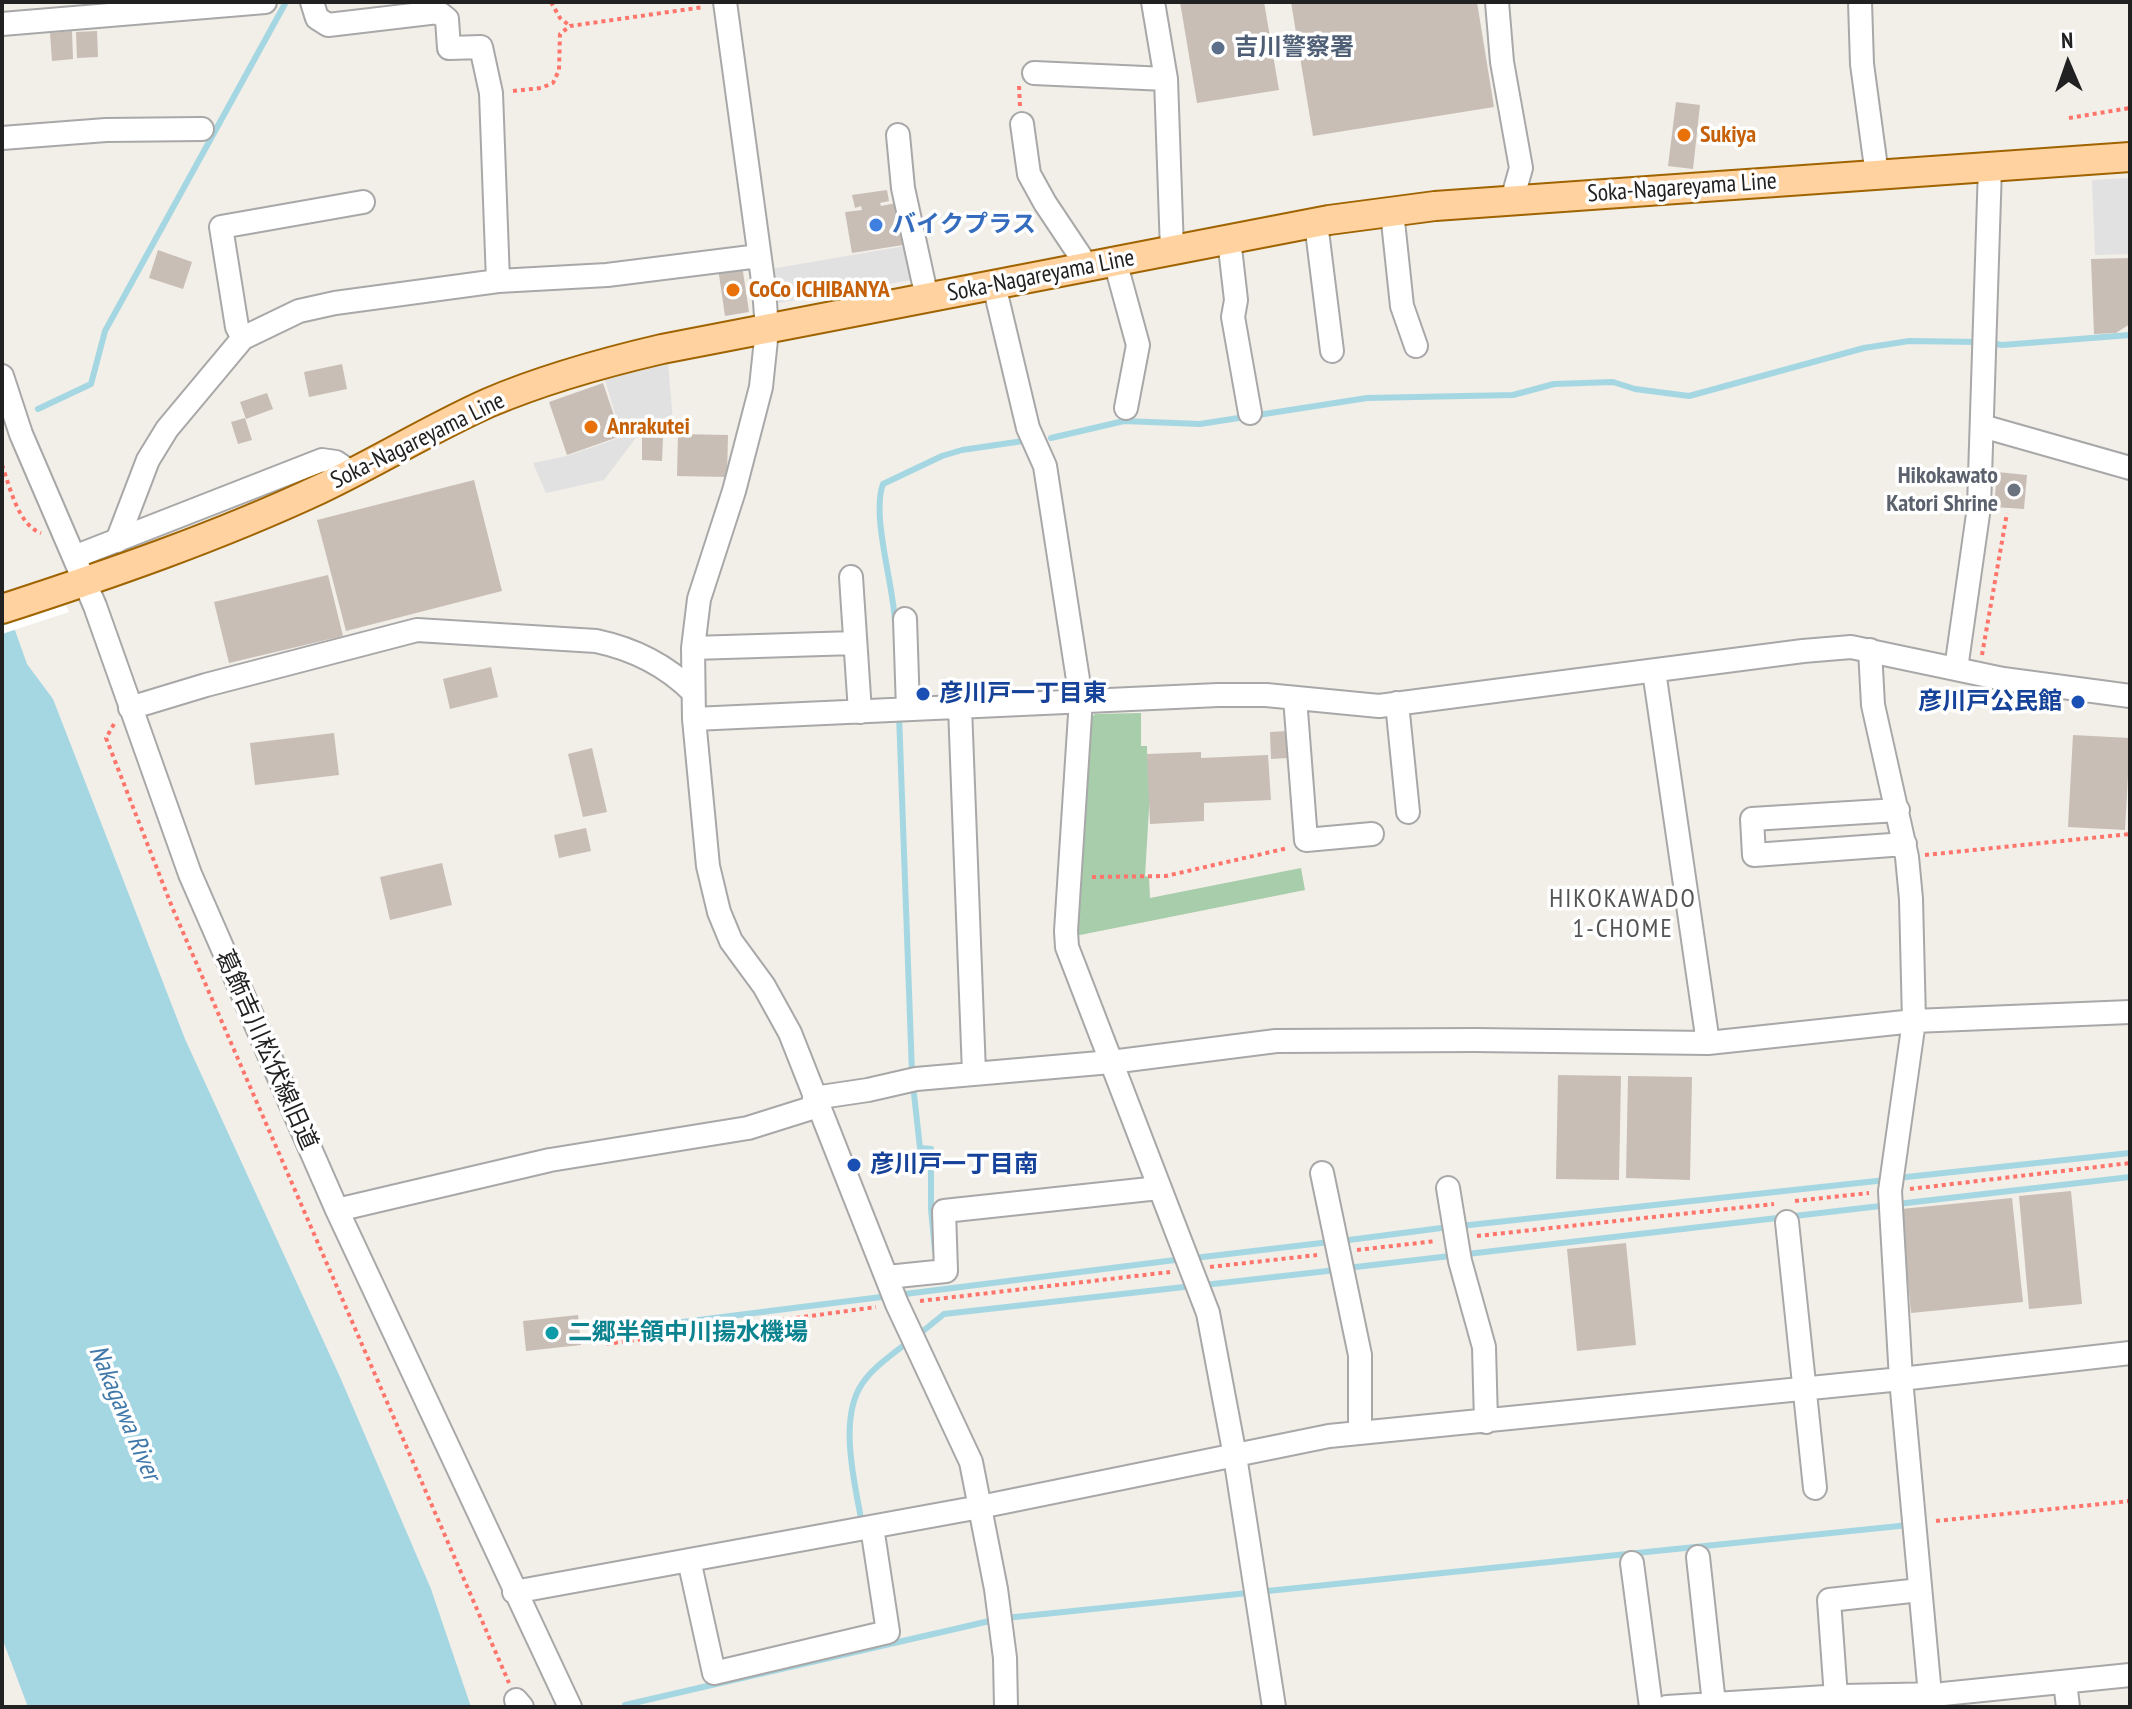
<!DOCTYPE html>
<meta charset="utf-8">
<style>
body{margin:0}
#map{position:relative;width:2132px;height:1709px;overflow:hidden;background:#f2eee8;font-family:"PT Sans Narrow",sans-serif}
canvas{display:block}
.frame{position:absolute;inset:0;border:4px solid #212121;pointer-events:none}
.north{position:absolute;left:2028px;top:24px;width:80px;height:80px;-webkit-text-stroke:6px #fff;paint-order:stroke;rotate:358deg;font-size:22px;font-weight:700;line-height:32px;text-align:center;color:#212121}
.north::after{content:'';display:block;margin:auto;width:28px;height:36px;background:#212121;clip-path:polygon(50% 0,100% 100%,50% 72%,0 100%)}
</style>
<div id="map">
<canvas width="2132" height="1709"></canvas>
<div class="frame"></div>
<div class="north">N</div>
</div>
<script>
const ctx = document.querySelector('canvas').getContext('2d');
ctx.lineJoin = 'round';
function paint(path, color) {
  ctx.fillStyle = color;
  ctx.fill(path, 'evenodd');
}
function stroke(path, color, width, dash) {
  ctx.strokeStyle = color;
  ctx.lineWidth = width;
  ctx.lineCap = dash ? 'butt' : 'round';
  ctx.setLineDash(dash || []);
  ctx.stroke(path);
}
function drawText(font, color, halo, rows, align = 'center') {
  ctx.font = font + ' "PT Sans Narrow","Noto Sans JP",sans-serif';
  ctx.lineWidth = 7;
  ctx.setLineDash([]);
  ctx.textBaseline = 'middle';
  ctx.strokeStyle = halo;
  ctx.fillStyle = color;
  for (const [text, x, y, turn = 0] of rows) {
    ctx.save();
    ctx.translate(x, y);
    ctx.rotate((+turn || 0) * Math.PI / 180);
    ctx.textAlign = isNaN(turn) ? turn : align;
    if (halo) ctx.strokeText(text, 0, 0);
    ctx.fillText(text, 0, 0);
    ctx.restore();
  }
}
paint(new Path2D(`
 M1141,713V746H1147V758H1152L1145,876L1149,877L1150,898L1301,868L1305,890L1075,936L1088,721L1095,714Z`), '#a7cdab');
paint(new Path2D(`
 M2130,178V254L2095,255L2092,180Z
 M905,246L912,280L778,303L771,269Z
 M668,363L674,433L638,435L604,480L546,493L533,463L567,456L622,437L605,380Z`), '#e1e1e1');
paint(new Path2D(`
 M2,594L27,664L53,699L185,1039L340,1377L431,1589L471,1707H28L2,1638Z`), '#a5d7e3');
paint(new Path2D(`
 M66,605L69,612L2,634V626Z`), '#fff');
stroke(new Path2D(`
 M1990,343L2002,345L2130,335
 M38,409L91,384L105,331L286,2
 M1051,438L1124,421L1200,424L1367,398L1513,395L1554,384L1613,382L1635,389L1689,396L1864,348L1909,341L1979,342
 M895,623C894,586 871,516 883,484L942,456L962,450L1023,441
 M899,714L912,1074
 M913,1085L920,1148L931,1149V1209L935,1251
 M1897,1178L2130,1153
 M1460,1226L1886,1180
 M1341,1241L1449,1227
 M1194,1258L1330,1242
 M1347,1268L2130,1177
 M1204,1285L1336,1270
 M619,1330L1183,1259
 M917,1336L944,1314L1193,1286
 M862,1524C855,1484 838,1419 862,1384C872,1368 893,1354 908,1342
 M1005,1618L1909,1525
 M881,1646L994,1620
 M625,1705L881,1646L880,1637`), '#a5d7e3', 6);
paint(new Path2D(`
 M1180,2H1264L1279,90L1197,103Z
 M1291,2H1477L1494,107L1313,136Z
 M72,31L73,59L52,61L50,33Z
 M97,31L98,57L77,58L76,32Z
 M1676,102L1700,105L1693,169L1668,166Z
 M887,190L889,201L880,203L881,206L896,203L903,245L852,253L845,212L862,210L861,206L855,208L852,195Z
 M158,250L192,262L183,289L149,278Z
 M2130,258V324L2116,333L2094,334L2091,259Z
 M742,265L749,312L725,316L718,268Z
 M342,364L347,389L309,397L304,372Z
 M603,383L621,436L567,455L549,402Z
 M267,393L273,409L246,419L240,402Z
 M245,418L252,440L238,444L231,422Z
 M678,434L728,435L727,477L677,476Z
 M642,437L663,438L662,461L642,460Z
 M1997,472L2027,475L2024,509L1994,507Z
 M474,480L502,591L346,631L317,520Z
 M328,575L343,636L229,663L214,602Z
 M491,667L498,697L450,709L443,679Z
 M1287,731L1288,758L1271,759L1270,732Z
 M334,733L339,775L255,785L250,743Z
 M2073,735L2130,738L2125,830L2068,827Z
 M592,748L607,812L583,817L568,754Z
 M1201,752V758L1268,755L1271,800L1204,803V821L1150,824L1147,754Z
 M586,828L591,851L559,858L554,835Z
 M442,863L452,905L390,920L380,877Z
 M1558,1075L1621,1076L1619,1180L1556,1179Z
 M1628,1076L1692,1077L1690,1180L1626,1178Z
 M2071,1191L2082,1304L2029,1309L2019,1196Z
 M2012,1198L2023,1302L1911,1313L1901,1209Z
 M1626,1243L1636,1345L1577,1351L1567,1249Z
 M578,1315L581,1345L526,1351L523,1321Z`), '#c8beb6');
const minor = new Path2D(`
 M312,2L317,18L328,25L438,12L447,19L449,48L481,47L491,93L498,281
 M725,2L764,288L767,330L761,387L734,491L699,599L693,648L694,719L708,866L719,912L731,941L764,986L790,1033L897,1304L971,1462L996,1589L1005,1658L1006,1707
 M1153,2L1166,79L1172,250
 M1497,2L1502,62L1521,168L1512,200
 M1860,2L1862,64L1877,175
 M2,24L265,2
 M1034,73L1166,79
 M1022,124L1029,174L1045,203L1087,266
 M898,135L903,188L927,298
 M2,138L106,130L202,129
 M1392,212L1402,306L1416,346
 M1316,223L1332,351
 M1229,239L1236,300L1233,317L1250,413
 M1115,261L1138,345L1126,408
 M994,285L1028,428L1045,466L1081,699L1066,931L1067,947L1208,1313L1235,1456L1274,1707
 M243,338L237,327L221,227L363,202
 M2,376L21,434L95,606L190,874L337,1210L570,1707
 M1982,426L2130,468
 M117,541L148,460L167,429L243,338L299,311L335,303L498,281L607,275L759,256
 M74,557L322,460L336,462L352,473
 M851,577L860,712
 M905,619L908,709
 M693,648L855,643
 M1870,650L1873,705L1907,857L1911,899L1914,1021L1890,1191L1901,1379L1930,1695
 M1956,669L1979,507L1990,167
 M1654,671L1708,1043
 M1295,698L1306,840L1372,834
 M1397,703L1408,812
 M960,707L974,1073
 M130,708L206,685L417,630L596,641C634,649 666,665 693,692
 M694,719L1218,695H1266L1379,706L1803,651L1851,647L2003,679L2130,696
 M1898,810L1752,819L1754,855L1905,844
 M814,1098L868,1090L916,1079L1111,1062L1276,1041L1475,1040L1708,1043L1914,1021L2130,1012
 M1322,1173L1360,1355V1433
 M1448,1188L1460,1261L1484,1347L1486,1422
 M337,1210L550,1160L748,1128L818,1106
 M1787,1222L1815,1488
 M887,1277L946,1271L944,1211L1159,1188
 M1698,1557L1714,1704
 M689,1560L714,1673L888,1632L872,1527
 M1632,1563L1651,1707
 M514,1592L980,1507L1329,1436L1901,1379L2130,1353
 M2065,1682L2068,1707
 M1836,1697L1829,1600L1920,1590
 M516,1700L522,1707
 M1667,1707L1842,1696L1943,1694L2130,1675`);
const major = new Path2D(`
 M2,609C110,574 217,537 320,489C377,462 430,429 488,403C544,379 602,363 662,349L1329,220L1435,206L2130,157`);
stroke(minor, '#a8a8a8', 26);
stroke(major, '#9f6400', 32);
stroke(new Path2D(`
 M551,2L560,18L570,26
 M1019,86L1020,106
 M513,91L541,88L553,83L559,70L560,34L570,26L704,7
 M2069,118L2130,108
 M2,465C10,487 18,525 41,533
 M1982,655L2007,513
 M114,724L106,738L172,907L509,1683
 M1925,855L2130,834
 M1092,877L1166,876L1288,848
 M1910,1189L2130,1163
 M1795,1201L1869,1193
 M1477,1236L1774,1204
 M1357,1250L1436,1241
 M1210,1267L1317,1255
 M920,1301L1170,1272
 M606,1344L876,1307
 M1936,1521L2130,1501`), '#ff756c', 4, [4, 4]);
stroke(minor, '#fff', 22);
stroke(major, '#ffd2a0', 28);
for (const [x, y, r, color] of [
 [1218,48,8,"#5c6f8a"],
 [1684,135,8,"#e8710a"],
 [876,225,8,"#3f7fe0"],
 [733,290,8,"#e8710a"],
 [591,427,8,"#e8710a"],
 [2014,490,8,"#6b7280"],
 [923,694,8,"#1a4fb4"],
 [2078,702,8,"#1a4fb4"],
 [854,1165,8,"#1a4fb4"],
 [552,1333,8,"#0f9aa8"]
]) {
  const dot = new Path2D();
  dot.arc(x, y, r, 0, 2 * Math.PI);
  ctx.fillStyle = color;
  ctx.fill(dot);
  stroke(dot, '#fff', 3);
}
drawText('bold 24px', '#4e5e75', '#fff', [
 ["吉川警察署",1234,48]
], 'left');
drawText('bold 24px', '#c56008', '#fff', [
 ["Sukiya",1700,135],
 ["CoCo ICHIBANYA",749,290],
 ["Anrakutei",607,427]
], 'left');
drawText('24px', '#212121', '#fff', [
 ["Soka-Nagareyama Line",1682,188,-4],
 ["Soka-Nagareyama Line",1041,276,-11],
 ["Soka-Nagareyama Line",418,441,-26],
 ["葛飾吉川松伏線旧道",266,1050,66]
]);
drawText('bold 24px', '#366cbe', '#fff', [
 ["バイクプラス",892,225]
], 'left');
drawText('bold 24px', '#5b616d', '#fff', [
 ["Hikokawato",1998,476],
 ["Katori Shrine",1998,504]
], 'right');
drawText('bold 24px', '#164399', '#fff', [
 ["彦川戸一丁目東",939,694],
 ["彦川戸公民館",2062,702,"right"],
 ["彦川戸一丁目南",870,1165]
], 'left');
drawText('bold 24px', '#0d838f', '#fff', [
 ["二郷半領中川揚水機場",568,1333]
], 'left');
ctx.letterSpacing = '2px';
drawText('26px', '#545454', '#fff', [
 ["HIKOKAWADO",1623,900],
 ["1-CHOME",1623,930]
]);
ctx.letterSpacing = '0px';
drawText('italic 26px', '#4078a9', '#fff', [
 ["Nakagawa River",124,1413,67]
]);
</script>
